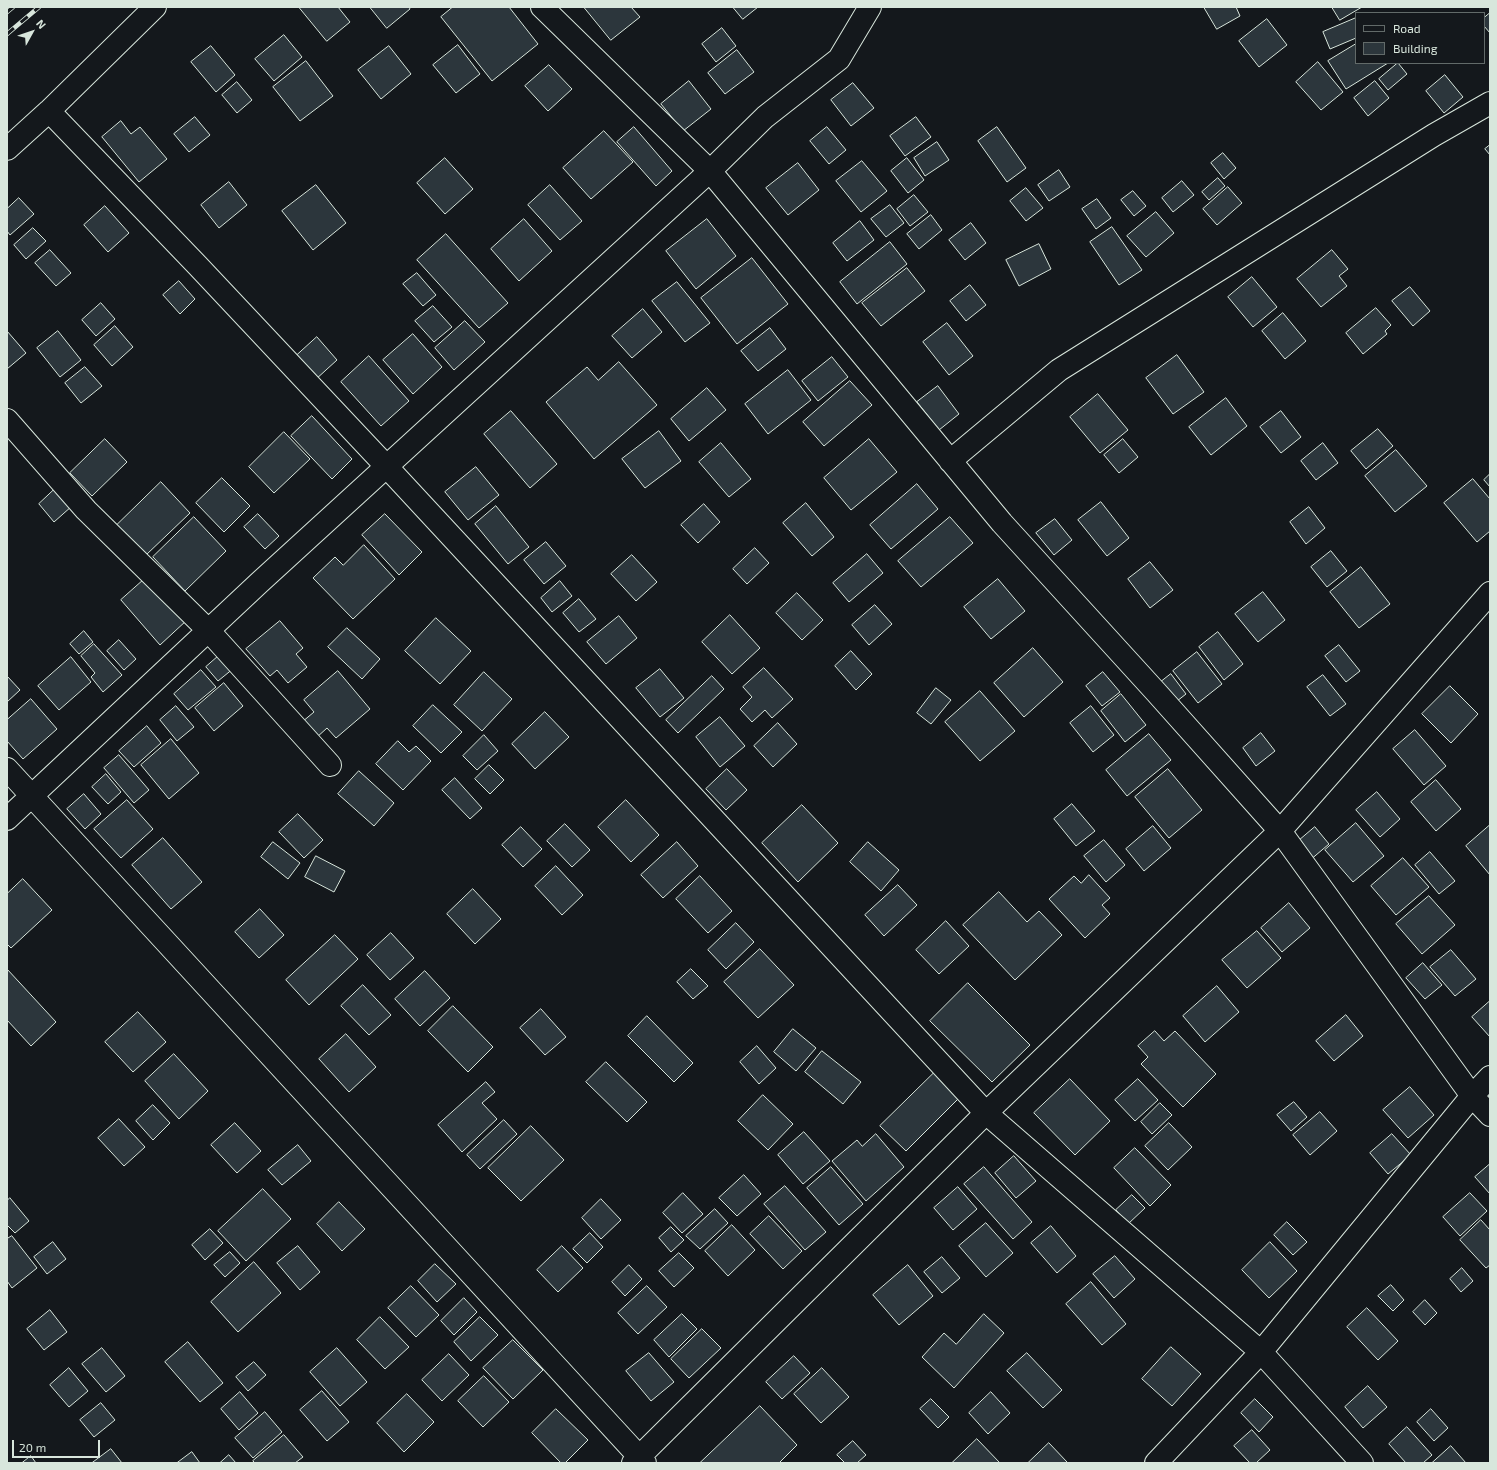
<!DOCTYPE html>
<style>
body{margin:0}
#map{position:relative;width:1497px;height:1470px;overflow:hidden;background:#14181c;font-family:"Exo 2",sans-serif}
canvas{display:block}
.frame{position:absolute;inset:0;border:8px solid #d8e6dc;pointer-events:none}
.legend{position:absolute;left:1355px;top:12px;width:130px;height:52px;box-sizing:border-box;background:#14181c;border:1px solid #626a69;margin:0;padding:5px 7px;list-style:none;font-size:12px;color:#d8e6dc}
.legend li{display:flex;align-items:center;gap:8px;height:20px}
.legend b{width:20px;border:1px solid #626a69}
.north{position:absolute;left:12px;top:12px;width:40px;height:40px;-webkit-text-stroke:3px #14181c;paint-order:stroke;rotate:50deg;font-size:11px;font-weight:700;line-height:16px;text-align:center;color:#d8e6dc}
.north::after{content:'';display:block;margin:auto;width:14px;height:18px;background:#d8e6dc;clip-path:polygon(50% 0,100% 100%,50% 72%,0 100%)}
.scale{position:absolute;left:12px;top:1440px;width:88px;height:18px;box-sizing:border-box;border:2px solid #d8e6dc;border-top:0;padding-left:5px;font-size:12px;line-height:14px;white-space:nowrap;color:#d8e6dc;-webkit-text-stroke:3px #14181c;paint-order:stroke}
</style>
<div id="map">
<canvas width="1497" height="1470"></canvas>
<div class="frame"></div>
<ul class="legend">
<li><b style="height:5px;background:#14181c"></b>Road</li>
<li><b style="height:11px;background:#2c363c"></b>Building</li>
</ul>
<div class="north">N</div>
<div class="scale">20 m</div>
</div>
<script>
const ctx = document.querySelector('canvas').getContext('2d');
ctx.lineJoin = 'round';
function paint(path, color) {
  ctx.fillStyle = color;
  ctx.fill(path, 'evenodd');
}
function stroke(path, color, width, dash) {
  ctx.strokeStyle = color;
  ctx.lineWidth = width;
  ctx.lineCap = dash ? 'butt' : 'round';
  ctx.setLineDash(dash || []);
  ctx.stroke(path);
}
const building = new Path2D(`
 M299,7H338L350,22L327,41Z
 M370,7H409L410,9L387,28Z
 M453,7H509L538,44L492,81L441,17Z
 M584,7H631L640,17L611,40Z
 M733,7H758L743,19Z
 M1204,7H1236L1240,16L1217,29Z
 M1332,7H1362L1340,20Z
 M1490,13V33L1484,26V18Z
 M1356,18V38L1330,49L1323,32Z
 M1267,19L1287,45L1259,67L1239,41Z
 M722,28L736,46L716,62L702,44Z
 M284,35L302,57L274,81L255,59Z
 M1356,44V63H1388L1346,89L1328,61Z
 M458,45L480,74L456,93L433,65Z
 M211,46L235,75L216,92L191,62Z
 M389,46L411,74L381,99L358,70Z
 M737,50L754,72L725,94L708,73Z
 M306,61L333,96L300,121L273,87Z
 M1318,62L1343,92L1321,110L1296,82Z
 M1398,63L1407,74L1388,90L1379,79Z
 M549,65L572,89L548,111L525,86Z
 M1445,75L1463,97L1444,113L1426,91Z
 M689,81L711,109L683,131L661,104Z
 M1375,81L1389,98L1368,116L1354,98Z
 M237,82L252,100L237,113L222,95Z
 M853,83L874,108L851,126L831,100Z
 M195,117L210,135L189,152L174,134Z
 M916,117L931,137L905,156L890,136Z
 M121,121L131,134L140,127L167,159L139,182L102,137Z
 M634,127L672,171L656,186L617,142Z
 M827,127L846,150L829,164L810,141Z
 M997,127L1026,168L1007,182L978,141Z
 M604,131L633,162L591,199L563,168Z
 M937,142L949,160L925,176L914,158Z
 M1490,145V155L1485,149Z
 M1223,153L1236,168L1224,179L1211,163Z
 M445,158L473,189L445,214L417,183Z
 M907,158L924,180L908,193L891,171Z
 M862,161L887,191L861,212L836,181Z
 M798,163L819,190L788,215L766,188Z
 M1059,170L1070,187L1049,201L1038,185Z
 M1218,178L1225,186L1209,200L1202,192Z
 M1182,181L1194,195L1173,212L1162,198Z
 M229,182L247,205L219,228L201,205Z
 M316,185L346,223L313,250L282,211Z
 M550,185L582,221L560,240L528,205Z
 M1228,187L1242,203L1217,225L1203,209Z
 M1026,188L1043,208L1026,221L1010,201Z
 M1133,191L1146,206L1134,216L1121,200Z
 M914,195L928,212L910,226L897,209Z
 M19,198L34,214L10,235L7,231V209Z
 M1097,199L1111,218L1096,229L1082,209Z
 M890,205L904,223L886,237L871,219Z
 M105,206L129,233L108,252L84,225Z
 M1156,212L1174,233L1146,257L1127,236Z
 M931,215L942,230L919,249L907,234Z
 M524,219L552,251L519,281L491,249Z
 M707,219L736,256L696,289L666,251Z
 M860,221L874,240L847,261L833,243Z
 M971,223L986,243L965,260L949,240Z
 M1112,227L1142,270L1119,285L1090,242Z
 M33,228L46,241L26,259L14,245Z
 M446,234L508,303L479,328L417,260Z
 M890,242L907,264L857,304L840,282Z
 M1039,244L1051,269L1019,286L1006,260Z
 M50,250L71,273L56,286L35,263Z
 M1332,250L1348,269L1339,276L1347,286L1321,307L1297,279Z
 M752,258L788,304L737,344L701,298Z
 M907,268L925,291L881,326L862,303Z
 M417,273L436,295L423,306L403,284Z
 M1252,277L1277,307L1253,327L1228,297Z
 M179,281L195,299L180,314L163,295Z
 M677,282L710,323L685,342L652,301Z
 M970,285L986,305L966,321L950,301Z
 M1410,287L1430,311L1413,326L1392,301Z
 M101,303L115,319L96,336L82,320Z
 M433,306L452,327L434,342L415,321Z
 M1376,308L1391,325L1385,331L1387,334L1363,354L1346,333Z
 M643,309L662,332L632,358L612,336Z
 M1283,313L1306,341L1285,359L1262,331Z
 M465,321L485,342L454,370L435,348Z
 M947,323L973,356L949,375L923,342Z
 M115,326L133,347L112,366L94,345Z
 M770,328L786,349L758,371L741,351Z
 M7,331L26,353L7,369Z
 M58,331L81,360L60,377L37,348Z
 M413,334L442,367L413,394L383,360Z
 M317,337L337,360L315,380L295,357Z
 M1177,355L1204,392L1173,414L1146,378Z
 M369,356L409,401L381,426L341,382Z
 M832,357L848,377L818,401L802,381Z
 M619,362L657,405L594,459L546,402L587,367L598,380Z
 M85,367L102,386L81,403L65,383Z
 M788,370L811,400L768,434L745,404Z
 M850,381L872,405L824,446L803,422Z
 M938,386L959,414L939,430L917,402Z
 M707,388L726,410L689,441L671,419Z
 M1098,394L1128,430L1100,453L1070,417Z
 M1226,398L1247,426L1211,455L1189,427Z
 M511,411L557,464L530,488L484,434Z
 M1281,411L1301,437L1281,453L1260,427Z
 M312,416L352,459L332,479L291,436Z
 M1378,429L1393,446L1366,469L1351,451Z
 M659,431L681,461L645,488L622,459Z
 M284,432L310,459L274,493L249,467Z
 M105,439L127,462L92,496L70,473Z
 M869,439L897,472L851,510L824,478Z
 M1123,439L1138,457L1119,473L1104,455Z
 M721,443L751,479L729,497L699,462Z
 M1323,443L1338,463L1316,480L1301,461Z
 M1396,450L1427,486L1395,512L1365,476Z
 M476,467L499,495L468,520L445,492Z
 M1490,474V487L1484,480Z
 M222,478L250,506L224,532L196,503Z
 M1473,479L1490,499V531L1477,542L1444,503Z
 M161,482L190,513L146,555L117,525Z
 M917,484L938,509L891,549L870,525Z
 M56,488L72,506L54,522L39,504Z
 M1101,502L1129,538L1107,556L1078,520Z
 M806,503L834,537L812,556L783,523Z
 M704,504L720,522L698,543L681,525Z
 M496,506L529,547L508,564L475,524Z
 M1309,507L1325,528L1306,544L1290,522Z
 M258,514L279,536L265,549L244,527Z
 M385,514L422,552L399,575L362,535Z
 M194,517L226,551L185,591L153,557Z
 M950,517L973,543L921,587L898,561Z
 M1055,519L1072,540L1054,555L1036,533Z
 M546,542L566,566L544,584L524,560Z
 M364,545L395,579L353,619L313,578L335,557L343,565Z
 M755,548L769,563L747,584L733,569Z
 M1331,551L1347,571L1327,587L1311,567Z
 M867,554L883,573L849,602L833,583Z
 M632,555L657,582L636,601L611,574Z
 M1150,562L1173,590L1150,608L1128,579Z
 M1361,567L1390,604L1359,628L1330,592Z
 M148,576L187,620L160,645L121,600Z
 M998,579L1025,611L991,639L964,607Z
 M560,581L572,596L552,612L541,598Z
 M1263,592L1285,620L1258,642L1235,614Z
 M797,593L823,620L802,640L776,613Z
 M579,599L596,619L579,632L563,613Z
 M875,605L892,624L869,645L852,625Z
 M730,615L760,648L732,674L702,642Z
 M619,616L637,638L606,664L587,642Z
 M436,618L471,651L440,684L405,651Z
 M280,621L303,648L296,654L307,667L288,683L277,670L270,676L246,649Z
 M347,628L380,659L362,679L328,647Z
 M84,631L93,642L79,654L70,644Z
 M1218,632L1243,664L1224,680L1199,647Z
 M119,640L136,659L124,670L107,651Z
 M94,644L122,675L103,692L91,677L95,673L81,656Z
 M1339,645L1360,671L1346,682L1325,656Z
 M1033,648L1063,682L1024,717L994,683Z
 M851,651L872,674L856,690L835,666Z
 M1197,652L1222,684L1198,703L1173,671Z
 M222,653L234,668L218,681L206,667Z
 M71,657L91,682L59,710L38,686Z
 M764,668L793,699L772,718L765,710L752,722L740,709L752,697L743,687Z
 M660,669L684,698L660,717L636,688Z
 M201,670L216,687L188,710L174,694Z
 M338,671L370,709L336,738L327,728L316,738L302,722L314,712L304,700Z
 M484,672L512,699L482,731L454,705Z
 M1103,672L1120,692L1102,706L1086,686Z
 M1171,674L1186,694L1172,705L1157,685Z
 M1323,675L1346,704L1330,716L1307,687Z
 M7,676L20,690L7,702Z
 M712,676L724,689L678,733L666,720Z
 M224,683L243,706L214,731L195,708Z
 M1450,686L1478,714L1451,743L1422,714Z
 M936,688L951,700L931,724L917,713Z
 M980,691L1015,731L980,761L945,722Z
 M1121,694L1146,725L1125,742L1101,711Z
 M31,699L57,729L23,759L7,741V720Z
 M433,705L462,732L441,753L413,726Z
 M176,706L194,727L177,741L160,720Z
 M1091,706L1114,735L1093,752L1070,723Z
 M545,712L569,737L535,769L512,744Z
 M720,717L745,746L720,767L696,737Z
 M778,723L797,744L773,767L754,746Z
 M147,726L161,743L134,767L119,751Z
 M1415,730L1446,766L1424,785L1393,749Z
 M1261,733L1275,751L1256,766L1243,748Z
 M1149,734L1171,760L1127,796L1106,770Z
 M484,735L498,751L477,770L463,756Z
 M171,739L199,773L169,799L141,765Z
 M398,741L409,752L416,746L431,761L403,790L376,764Z
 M119,755L149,790L134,803L104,768Z
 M489,765L504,780L490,794L475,779Z
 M727,769L747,790L726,810L706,789Z
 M1168,769L1202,810L1169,838L1135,797Z
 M359,771L394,803L374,826L338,794Z
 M106,774L121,792L108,804L92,787Z
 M455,778L482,808L470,819L442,790Z
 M1436,780L1461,809L1436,831L1411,802Z
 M1377,792L1400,819L1380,837L1356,810Z
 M84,794L101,814L85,829L67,809Z
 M127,800L153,829L121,858L94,829Z
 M626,800L659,835L631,862L598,827Z
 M1072,804L1095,831L1076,846L1054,819Z
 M802,805L838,843L798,882L762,843Z
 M298,814L323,840L304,858L279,832Z
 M1356,823L1384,856L1353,882L1325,850Z
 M565,824L590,850L572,867L547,841Z
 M1490,825V875L1466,846Z
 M1153,826L1171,848L1144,871L1126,849Z
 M521,827L542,849L523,867L502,845Z
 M1315,827L1329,844L1309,861L1295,844Z
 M163,838L202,882L171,909L132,865Z
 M1104,840L1125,865L1106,882L1084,856Z
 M273,842L300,863L288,879L261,857Z
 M677,842L698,866L663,898L641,875Z
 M868,842L899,870L881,891L850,862Z
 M1430,852L1455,881L1439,894L1415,865Z
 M316,856L345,871L334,892L305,877Z
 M1403,858L1429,887L1396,915L1371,886Z
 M556,866L583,895L562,915L535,886Z
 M1089,875L1110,898L1102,905L1110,914L1085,938L1049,899L1074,876L1081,883Z
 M700,876L732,911L708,933L676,899Z
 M23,879L52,910L11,948L7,944V894Z
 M898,885L917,905L884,936L865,915Z
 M473,889L501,919L475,944L447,914Z
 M999,892L1027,922L1039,911L1062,935L1015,980L963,925Z
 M1429,896L1455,925L1422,954L1396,924Z
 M1289,903L1310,928L1282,952L1261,928Z
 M260,909L284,935L259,958L235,932Z
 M946,921L969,946L939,974L916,950Z
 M736,923L754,942L726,969L708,950Z
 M1257,931L1281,958L1247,988L1222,960Z
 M391,933L414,958L390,980L367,955Z
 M335,935L358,959L309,1005L286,980Z
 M760,949L794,985L758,1018L724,982Z
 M1451,950L1476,979L1455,996L1430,967Z
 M1423,963L1442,985L1425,999L1406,978Z
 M7,969L56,1022L31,1046L7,1020Z
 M691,969L708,986L693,999L677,982Z
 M425,971L450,998L420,1026L395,999Z
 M968,983L1030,1045L992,1082L930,1021Z
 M363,985L391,1015L369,1035L341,1006Z
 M1217,986L1239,1012L1205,1042L1183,1016Z
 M1490,1001V1037L1472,1017Z
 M453,1006L493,1047L468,1072L428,1031Z
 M541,1009L566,1037L545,1055L520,1028Z
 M138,1012L166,1042L133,1072L105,1042Z
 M1346,1015L1363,1036L1334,1061L1316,1041Z
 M647,1016L693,1063L674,1082L628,1036Z
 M793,1029L816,1048L796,1071L774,1052Z
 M1155,1031L1164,1041L1175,1031L1216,1074L1183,1107L1141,1064L1148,1057L1138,1046Z
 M346,1034L376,1067L349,1092L319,1059Z
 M757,1046L776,1068L759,1084L740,1062Z
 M822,1051L861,1082L843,1104L805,1072Z
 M174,1054L208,1091L179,1119L145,1081Z
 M606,1062L647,1102L627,1122L586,1082Z
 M934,1073L959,1098L906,1151L880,1126Z
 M1070,1079L1110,1121L1075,1155L1034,1113Z
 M1138,1079L1158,1100L1135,1121L1115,1100Z
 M486,1082L495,1092L482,1103L497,1119L462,1152L438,1125Z
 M1410,1087L1434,1115L1408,1138L1383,1110Z
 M763,1095L793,1124L768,1150L738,1121Z
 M1294,1102L1307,1117L1291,1131L1277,1115Z
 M1160,1103L1172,1115L1152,1134L1141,1122Z
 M153,1105L170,1123L153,1140L136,1121Z
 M1320,1112L1337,1131L1310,1155L1293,1135Z
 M119,1119L145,1147L124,1166L98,1138Z
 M504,1120L517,1134L480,1169L467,1155Z
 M235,1123L261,1151L237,1173L211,1145Z
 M1169,1123L1192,1147L1168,1170L1145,1146Z
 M531,1126L564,1160L521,1201L488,1168Z
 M804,1132L830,1161L803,1184L778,1155Z
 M876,1134L904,1167L866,1201L832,1161L857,1140L862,1146Z
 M1392,1134L1411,1155L1388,1174L1370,1153Z
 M298,1145L311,1161L282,1185L268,1170Z
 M1135,1148L1171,1185L1150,1206L1114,1168Z
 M1014,1156L1036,1181L1016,1198L995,1173Z
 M1490,1164V1194L1475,1177Z
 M831,1167L863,1204L839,1225L807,1188Z
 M984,1167L1032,1222L1013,1239L964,1184Z
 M744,1175L761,1194L737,1216L719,1198Z
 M785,1186L826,1232L805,1250L764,1204Z
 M958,1187L977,1209L953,1230L934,1208Z
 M263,1189L291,1219L246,1261L218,1231Z
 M683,1193L703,1214L682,1233L663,1213Z
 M1470,1193L1487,1211L1460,1236L1443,1217Z
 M1132,1195L1145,1208L1128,1224L1116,1210Z
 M10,1198L29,1221L15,1233L7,1225V1201Z
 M601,1199L621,1220L601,1239L582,1218Z
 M339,1202L365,1229L342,1251L317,1224Z
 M715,1209L728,1223L700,1249L686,1236Z
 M769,1216L802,1251L783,1269L750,1234Z
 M1481,1220L1490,1230V1265L1486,1268L1460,1240Z
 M1287,1222L1307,1242L1293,1255L1274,1235Z
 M986,1223L1013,1253L986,1277L959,1246Z
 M732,1225L755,1250L728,1276L705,1251Z
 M1051,1226L1076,1256L1057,1273L1031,1243Z
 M671,1227L684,1240L671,1252L659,1238Z
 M210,1229L223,1243L205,1260L192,1245Z
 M590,1233L603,1247L587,1263L573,1249Z
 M12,1236L37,1268L12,1288L7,1281V1239Z
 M53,1242L66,1259L47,1274L34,1257Z
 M1270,1242L1297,1271L1269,1298L1242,1270Z
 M298,1246L320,1272L300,1290L277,1263Z
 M562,1246L583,1268L558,1292L537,1270Z
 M230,1252L240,1263L225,1277L214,1265Z
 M679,1253L694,1268L674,1287L659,1271Z
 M1115,1256L1135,1279L1114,1298L1093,1274Z
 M942,1257L960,1278L942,1293L924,1272Z
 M254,1262L281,1293L238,1332L211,1302Z
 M435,1264L456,1284L437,1302L418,1281Z
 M629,1265L642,1279L625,1296L612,1282Z
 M908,1265L933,1296L899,1325L873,1295Z
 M1462,1268L1473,1281L1461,1292L1450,1279Z
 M1091,1282L1126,1324L1102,1345L1066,1304Z
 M1391,1285L1404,1300L1393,1311L1378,1296Z
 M411,1286L439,1315L416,1337L388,1308Z
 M647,1286L667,1307L638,1334L618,1313Z
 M464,1298L477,1312L454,1335L441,1321Z
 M1425,1300L1437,1313L1425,1325L1413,1312Z
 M1367,1308L1398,1341L1378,1360L1347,1327Z
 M50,1310L67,1332L44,1350L27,1329Z
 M682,1314L697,1329L669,1357L654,1340Z
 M984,1314L1004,1333L954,1388L922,1357L944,1333L956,1344Z
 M380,1317L409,1347L385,1369L357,1340Z
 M480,1317L498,1335L471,1361L454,1342Z
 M702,1329L721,1348L689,1378L671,1359Z
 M513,1340L543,1370L513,1399L483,1368Z
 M188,1342L223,1383L200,1402L165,1362Z
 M1171,1347L1201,1374L1172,1406L1142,1379Z
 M102,1348L125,1376L106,1392L82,1364Z
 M337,1348L367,1382L340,1406L310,1372Z
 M649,1353L674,1382L651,1401L626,1371Z
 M1027,1353L1062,1390L1043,1408L1007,1371Z
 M449,1354L469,1375L442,1401L422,1380Z
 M794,1356L810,1373L782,1399L766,1382Z
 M254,1362L266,1375L248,1391L236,1377Z
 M69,1368L88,1391L69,1407L50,1385Z
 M822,1368L849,1397L821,1423L794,1394Z
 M484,1376L509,1402L483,1427L458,1401Z
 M1368,1386L1387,1407L1363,1428L1345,1407Z
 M322,1391L349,1422L327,1441L300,1410Z
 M240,1392L258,1413L239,1430L221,1409Z
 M991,1392L1010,1413L988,1434L969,1413Z
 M407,1394L434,1422L404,1452L377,1423Z
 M931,1399L949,1417L938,1428L920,1409Z
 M1255,1399L1273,1417L1259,1432L1241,1413Z
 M101,1403L115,1420L94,1437L80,1420Z
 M760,1406L797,1445L779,1463H700Z
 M556,1409L588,1440L565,1463H561L532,1433Z
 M1431,1409L1448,1428L1434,1441L1417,1422Z
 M265,1412L282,1432L253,1458L235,1438Z
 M1407,1427L1432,1455L1423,1463H1406L1389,1444Z
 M1252,1430L1270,1450L1256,1463H1250L1234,1446Z
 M284,1435L303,1457L295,1463H255L253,1461Z
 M977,1439L1000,1463H952Z
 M853,1441L866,1455L857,1463H845L837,1455Z
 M1049,1443L1067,1462L1066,1463H1028Z
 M1451,1446L1466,1463H1432Z
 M111,1449L122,1463H92Z
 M192,1452L200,1463H177Z
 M229,1455L236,1463H220Z
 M31,1456L36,1463H22Z`);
paint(building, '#2c363c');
stroke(building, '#d8e6dc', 1);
const minor = new Path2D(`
 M542,7L710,171L1002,523L1156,692L1280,831L1472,1096L1490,1115
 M49,111L198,266L387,467L986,1113L1261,1352L1362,1463
 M7,149L49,111L155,7
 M7,420L86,510L208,630L330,765
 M950,461L1059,370L1434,135L1490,103
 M7,769L645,1463
 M7,819L260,582L710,171L765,117L839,59L870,7
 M633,1463L986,1113L1280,831L1490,593
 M1156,1463L1261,1352L1472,1096L1490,1077`);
stroke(minor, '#d8e6dc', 24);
stroke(minor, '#14181c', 22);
const rail = new Path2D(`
 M7,12L13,7
 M7,34L39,7`);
stroke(rail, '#d8e6dc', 4.5);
stroke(rail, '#14181c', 3, [9]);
</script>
